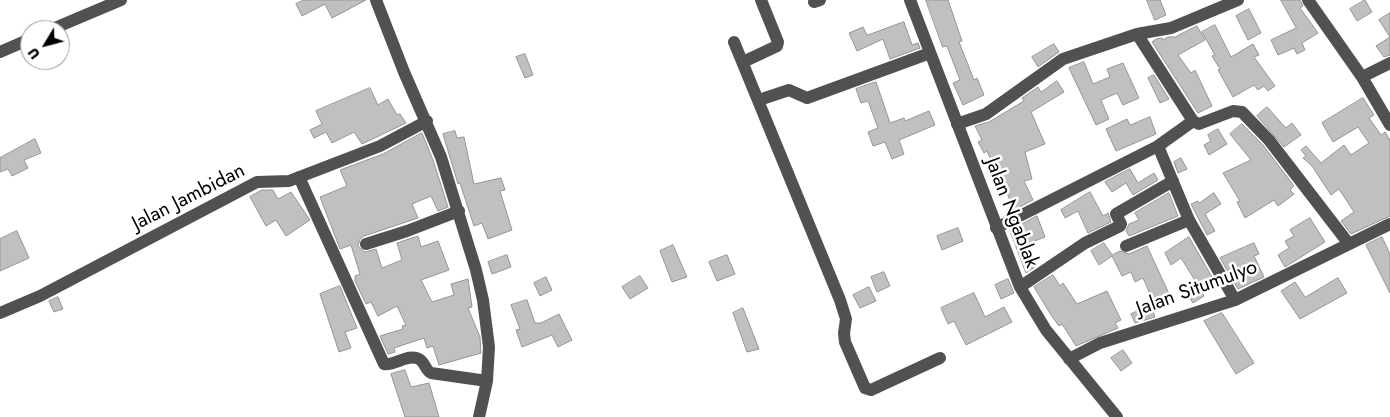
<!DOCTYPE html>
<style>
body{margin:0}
#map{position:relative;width:1390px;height:417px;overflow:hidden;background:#fff;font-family:Jost,sans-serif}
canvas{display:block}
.north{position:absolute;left:20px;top:20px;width:50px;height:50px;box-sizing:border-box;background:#fff;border:1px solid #999;border-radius:50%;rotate:233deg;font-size:14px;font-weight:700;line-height:20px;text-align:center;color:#000}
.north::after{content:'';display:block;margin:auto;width:18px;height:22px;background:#000;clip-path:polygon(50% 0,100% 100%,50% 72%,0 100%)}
</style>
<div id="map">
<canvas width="1390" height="417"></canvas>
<div class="north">U</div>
</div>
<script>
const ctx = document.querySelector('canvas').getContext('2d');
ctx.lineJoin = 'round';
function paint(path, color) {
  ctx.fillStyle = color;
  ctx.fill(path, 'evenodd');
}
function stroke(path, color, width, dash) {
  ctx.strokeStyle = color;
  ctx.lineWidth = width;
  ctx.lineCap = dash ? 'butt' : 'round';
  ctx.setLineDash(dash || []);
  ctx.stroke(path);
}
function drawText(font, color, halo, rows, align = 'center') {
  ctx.font = font + ' Jost,sans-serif';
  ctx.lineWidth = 5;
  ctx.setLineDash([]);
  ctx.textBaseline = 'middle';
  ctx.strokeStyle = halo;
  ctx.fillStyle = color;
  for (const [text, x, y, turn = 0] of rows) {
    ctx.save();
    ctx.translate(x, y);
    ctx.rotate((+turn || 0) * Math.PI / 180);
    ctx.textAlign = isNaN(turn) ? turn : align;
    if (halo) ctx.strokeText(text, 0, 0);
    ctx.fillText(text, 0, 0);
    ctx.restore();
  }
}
const building = new Path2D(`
 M304,0H366L332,18L325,4L302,16L296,4Z
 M926,0H948L962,41L959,42L974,80L977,78L984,95L963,105L953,83L960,80L947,46L943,47Z
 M1147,0H1160L1166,15L1155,20Z
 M1281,0H1300L1303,6L1300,8L1318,33L1302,43L1305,50L1297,54L1294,48L1278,55L1271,40L1296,28Z
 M1365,0L1372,12L1357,21L1350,9Z
 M1249,9L1261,33L1248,40L1236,16Z
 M1390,13V55L1384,57L1376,46L1390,37L1379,20Z
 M904,22L912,45L918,43L920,48L890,59L883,39L857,51L849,33L863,27L867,35Z
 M1215,25L1231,57L1253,44L1259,55L1254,57L1275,86L1268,91L1264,86L1258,90L1254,85L1233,97L1218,70L1220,69L1212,56L1215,55L1202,32Z
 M1197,26L1205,40L1178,55L1191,73L1195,70L1212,106L1198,113L1152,42L1156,39L1162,38L1163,40L1168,37H1175Z
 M1054,44L1059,52L1038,67L1032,57Z
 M525,54L533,75L525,78L516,57Z
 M1084,62L1093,84L1110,77L1107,69L1123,63L1139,98L1123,105L1117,93L1101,100L1109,119L1096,125L1069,68Z
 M1154,75L1169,99L1160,103L1148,78Z
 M1057,81L1064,92L1031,112L1045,144L1025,152L1032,179L1024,181L1033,200L1014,210L1004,186L999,188L996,176L997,175L987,151L984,153L978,142L982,140L975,126L989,122L1024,101L1022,98L1038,87L1041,92Z
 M876,82L890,123L904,118L905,121L929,111L935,125L899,140L904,154L892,159L885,142L873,146L868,132L878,128L868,101L861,103L856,89Z
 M370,88L378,105L388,99L397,115L400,114L406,123L362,144L354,132L332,143L326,132L314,138L310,130L322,124L316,111Z
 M1363,98L1374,115L1369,118L1381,135L1385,132L1390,140V216L1351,234L1341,221L1354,212L1339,189L1331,195L1312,166L1303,158L1306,156L1301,150L1306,146L1321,163L1344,145L1351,155L1369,143L1358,127L1333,142L1322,123Z
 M1267,107L1286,128L1292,123L1301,135L1284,147L1257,116Z
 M1150,117L1156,134L1116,151L1106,129L1127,119L1130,125Z
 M1242,124L1263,145L1294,186L1290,190L1294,194L1278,206L1274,200L1245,218L1237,202L1240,201L1223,173L1251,160L1230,134Z
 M1218,129L1227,144L1209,155L1204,145L1211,141L1208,135Z
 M455,131L457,138L464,137L474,184L501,178L505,190L500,191L512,230L488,239L482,223L474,226L460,183L458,184L443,134Z
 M422,133L433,160L448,207L438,211L431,196L412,204L418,218L364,236L360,239L358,246L365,252L376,249L382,268L402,260L397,243L418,236L421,247L438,241L449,270L421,280L432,302L454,295L451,284L468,279L472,307L468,308L480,337L481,353L439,365L433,346L427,348L424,338L394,348L395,352L388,354L380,336L403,329L402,326L406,325L397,306L378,316L371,302L366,304L355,281V276L360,274L351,245L340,249L320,197L347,186L340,170L383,154Z
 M35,139L41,153L24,160L28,168L12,176L8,169L0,172V158Z
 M1181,158L1187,169L1178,173L1174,162Z
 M1130,169L1138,183L1154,173L1158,180L1133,195L1126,183L1112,192L1105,182Z
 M262,190H273L278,199L291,192L310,220L286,236L276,220L266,226L250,197Z
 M1090,192L1103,216L1108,213L1111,222L1088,233L1078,211L1065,218L1061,210Z
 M1169,193L1178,216L1129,236L1126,231L1129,224L1139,220L1135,213Z
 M1214,193L1221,204L1205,214L1215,231L1207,235L1191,204L1198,201L1199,203Z
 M1037,216L1045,237L1027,244L1038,265L1026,273L1010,231Z
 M1310,218L1325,242L1285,267L1278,255L1289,248L1285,241L1294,236L1290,230Z
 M958,228L963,241L942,250L937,236Z
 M17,231L29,258L0,271V239Z
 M1189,237L1215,282L1201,290L1181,258L1171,265L1165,253Z
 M1382,237L1390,254V293L1366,245Z
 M1104,243L1112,255L1120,251L1129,254L1147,246L1171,298L1155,305L1143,278L1135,282L1131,272L1122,276L1112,256L1099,265L1091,251Z
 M1254,243L1259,254L1254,256L1264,277L1238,289L1220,258Z
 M673,245L687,277L672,282L660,251Z
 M507,255L511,267L492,274L488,262Z
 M727,255L735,274L717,281L709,262Z
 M884,272L890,286L877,292L871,277Z
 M1053,275L1060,286L1063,283L1077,304L1107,291L1121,320L1115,323L1118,328L1076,346L1062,324L1059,326L1051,315L1034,287Z
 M640,276L648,288L630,299L622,287Z
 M546,277L552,290L540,296L534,283Z
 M1338,278L1347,293L1300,319L1281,291L1295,282L1305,297Z
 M1008,279L1014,293L1001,299L995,285Z
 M1196,283L1204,296L1193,303L1185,290Z
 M340,286L357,328L345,332L351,348L339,352L320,294Z
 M869,287L876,301L860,308L853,295Z
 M974,293L985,317L1004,307L1012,322L966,345L954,321L948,324L941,308Z
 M58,297L63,309L54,312L49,301Z
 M527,300L535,323H541L559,314L572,340L558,347L552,335L522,347L516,330L520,329L511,305Z
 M1151,306L1155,317L1135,323L1131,314Z
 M743,308L759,349L747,352L733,313Z
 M1222,313L1254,363L1236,374L1204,321Z
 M1123,350L1132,363L1121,371L1111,358Z
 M405,370L411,387L429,383L439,417H405L391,374Z`);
paint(building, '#c0c0c0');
stroke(building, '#959595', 1);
stroke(new Path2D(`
 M376,0L404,72L441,157L476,270L483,300L489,347L487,381L479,417
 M910,0L1020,287L1046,330L1117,417
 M1308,0L1362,77L1390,125
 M814,2L820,0
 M50,30L121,0
 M1137,34L1193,121L1199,124L1233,111L1242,112L1269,140L1349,244
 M734,42L840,300L846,319L844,333L845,342L865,388L871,390L940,358
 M0,52L30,39
 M743,62L777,46L778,42L761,0
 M1362,77L1390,63
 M759,100L789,90L807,98L930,53
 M957,124L986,114L1063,59L1137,34L1171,28L1238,0
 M1158,146L1189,220L1235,300
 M299,177L384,364C395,366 408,353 419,359C425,362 425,370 431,373L487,381
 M996,228L1158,146L1193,121
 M366,244L407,231L459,211
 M1126,246L1189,220
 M1020,287L1085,243L1120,226L1121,224L1116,214L1173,181
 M0,313L40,296L257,182L289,181L380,146L427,121
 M1069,359L1100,343L1235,300L1390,224`), '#515151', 12);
drawText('20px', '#000', '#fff', [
 ["Jalan Jambidan",189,198,-27],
 ["Jalan Ngablak",1011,213,69],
 ["Jalan Situmulyo",1197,289,-20]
]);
</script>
